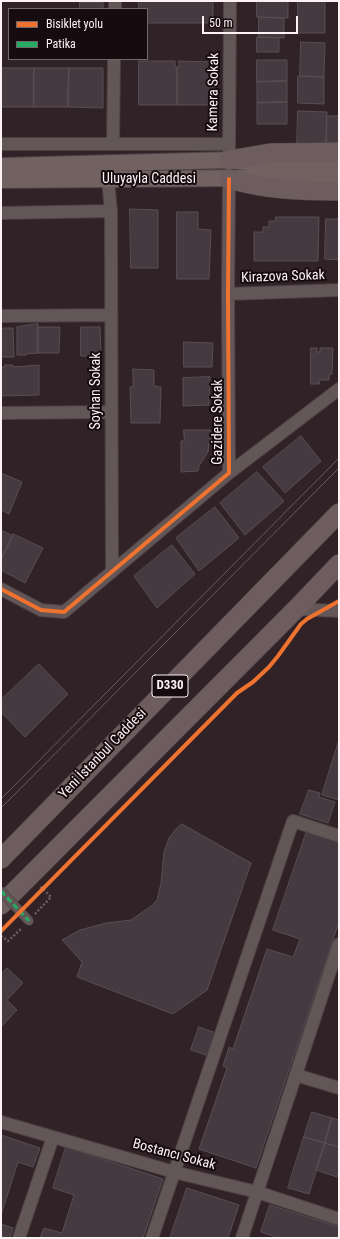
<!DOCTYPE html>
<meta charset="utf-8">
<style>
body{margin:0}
#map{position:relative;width:340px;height:1239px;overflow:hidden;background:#302227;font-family:"Roboto Condensed",sans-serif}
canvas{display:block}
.frame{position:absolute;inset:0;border:2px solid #fdf1f4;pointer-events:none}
.legend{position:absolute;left:8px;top:8px;width:140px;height:52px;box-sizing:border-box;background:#160b0e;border:1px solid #72676a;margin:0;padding:5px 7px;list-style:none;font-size:12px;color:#fdf1f4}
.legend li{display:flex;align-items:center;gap:8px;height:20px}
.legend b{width:20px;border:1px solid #72676a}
.scale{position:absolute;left:202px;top:16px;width:96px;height:18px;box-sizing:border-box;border:2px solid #fdf1f4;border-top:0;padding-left:5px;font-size:12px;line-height:14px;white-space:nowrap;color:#fdf1f4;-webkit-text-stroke:3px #160b0e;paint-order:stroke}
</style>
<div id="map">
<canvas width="340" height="1239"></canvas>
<div class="frame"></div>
<ul class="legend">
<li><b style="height:5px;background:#ef722f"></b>Bisiklet yolu</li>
<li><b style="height:5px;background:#26ab63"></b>Patika</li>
</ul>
<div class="scale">50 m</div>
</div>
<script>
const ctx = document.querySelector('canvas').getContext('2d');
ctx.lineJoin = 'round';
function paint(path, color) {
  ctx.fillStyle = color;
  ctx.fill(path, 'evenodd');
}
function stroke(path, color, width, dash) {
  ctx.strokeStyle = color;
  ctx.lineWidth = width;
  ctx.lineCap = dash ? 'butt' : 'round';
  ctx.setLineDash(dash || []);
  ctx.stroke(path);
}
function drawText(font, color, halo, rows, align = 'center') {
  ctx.font = font + ' "Roboto Condensed",sans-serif';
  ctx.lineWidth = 4;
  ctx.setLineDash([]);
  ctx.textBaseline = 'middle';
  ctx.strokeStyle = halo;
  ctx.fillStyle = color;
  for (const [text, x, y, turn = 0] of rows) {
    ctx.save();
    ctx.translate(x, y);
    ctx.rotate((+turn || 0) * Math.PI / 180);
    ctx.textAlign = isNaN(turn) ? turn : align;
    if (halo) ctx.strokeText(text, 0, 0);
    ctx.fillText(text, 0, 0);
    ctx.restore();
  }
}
const building = new Path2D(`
 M139,1H213V23H147V9H139Z
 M257,1H288V18L257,17Z
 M298,1H325V33H298Z
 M80,2H103V9H80Z
 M259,17L284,18V38L259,37Z
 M257,37L279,38V52H257Z
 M301,42L325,43L324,77L300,76Z
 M257,60H287V81L257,82Z
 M139,61H175V67H177V105H139Z
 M179,61L215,62V105H177V67H179Z
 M1,68H34V107H1Z
 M34,68H69L68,107H34Z
 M69,68H103V108L68,107Z
 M298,76L324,77V104L298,103Z
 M287,81V102L257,103V82Z
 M287,102V124H257V103Z
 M298,111L327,112L326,148H297Z
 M327,116H339V149L326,148Z
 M130,209L158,210V268H131Z
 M177,212H198V229L211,230L209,279H177Z
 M276,217H319L318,261H254V232H263V227H269V221H275Z
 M326,219H339V260L325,259Z
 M38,324V353L26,354V355H17V327Z
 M38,327H60L59,353H38Z
 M81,327H100L101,356H81Z
 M4,328H13L14,357H1V330Z
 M184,342L213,343L212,367H184Z
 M311,348H317V352H320V348H333L332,374H329V380H320L319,384H311Z
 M5,365H13V367L39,365V395L1,396V367H5Z
 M133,369L154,370V386L161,387L160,423H131L130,387H133Z
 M210,377L209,405L183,406V378Z
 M184,430H210L211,443H209L208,452L199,466L198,471L181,472V441H184Z
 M301,436L321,461L285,493L263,467Z
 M257,472L284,501L245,535L220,503Z
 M1,473L22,482L9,514L1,510Z
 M215,507L239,538L199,571L176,538Z
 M1,530L13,536L1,560Z
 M13,534L43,548L25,583L1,570V560Z
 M172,545L195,574L157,608L134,576Z
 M39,664L68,694L25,737L1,712V700Z
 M339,740V800L322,795Z
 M309,790L320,793L319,797L335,802L328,823L300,814Z
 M182,824L251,863L207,990L173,1014L77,977L82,962L62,940L80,930L106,923L131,920L150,907L157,900L161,883L164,852L169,838L175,830Z
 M308,828L339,838V922L256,1168L199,1149L227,1068L223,1066L229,1047L233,1049L267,949L293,957L300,939L273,930Z
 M7,968L23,983L7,1000L17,1010L1,1027V975Z
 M199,1027L216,1033L209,1056L191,1050Z
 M312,1112L332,1118L325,1143L304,1137Z
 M332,1118L339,1120V1147L325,1143Z
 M1,1135L40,1148L33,1167L18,1162L1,1215Z
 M304,1137L325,1143L309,1194L288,1188Z
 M325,1143L339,1147V1170L337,1177L316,1170Z
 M66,1147L163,1179L143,1238H40L44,1228L62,1233L74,1195L53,1188Z
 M187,1188L239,1205L228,1238H170Z
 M270,1205L339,1227V1238H279L261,1232Z
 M1,1224L13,1228L10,1238H1Z`);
paint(building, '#453a40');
stroke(building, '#594e53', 1);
const minor = new Path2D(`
 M115,9V1
 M1,144H229
 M113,144L114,59
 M229,151L230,1
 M111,211L112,572
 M1,213L111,211L108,180
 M228,294L339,290
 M1,316L111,315
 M1,413L111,412
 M229,473L339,389
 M1,589L41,610L64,612L229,473L228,294L229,179
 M296,609L339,611
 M296,1075L339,1088
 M1,1122L174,1172L257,1192L339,1219
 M19,1238L53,1137
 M152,1238L293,821L339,836
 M242,1238L339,944`);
const secondary = new Path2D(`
 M1,166L229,160L274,165H339
 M1,180L250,178L339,180`);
const trunk = new Path2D(`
 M229,160L270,153L339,152
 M229,179C268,190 299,191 339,191
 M1,859L339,513
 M1,905L296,609L339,564`);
stroke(minor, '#4c4045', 14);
stroke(secondary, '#4c4045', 18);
stroke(trunk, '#4c4045', 20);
stroke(new Path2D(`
 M35,914L51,897L40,886
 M1,936L8,941L22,928`), '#6a5f60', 2.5, [2, 2]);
stroke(minor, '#635656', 12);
stroke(secondary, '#716161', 16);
stroke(trunk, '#6e5d5e', 19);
stroke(new Path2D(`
 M1,799L339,458
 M1,808L339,468`), '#675c5e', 1);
const pedestrianBridge = new Path2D(`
 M1,891L29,921`);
stroke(pedestrianBridge, '#4c4045', 10, []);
stroke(pedestrianBridge, '#635656', 9);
stroke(new Path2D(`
 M1,891L29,921`), '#26ab63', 3, [6, 3]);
stroke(new Path2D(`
 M1,589L41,610L64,612L229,473L228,294L229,179
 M1,931L237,693L253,682L269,667L278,656L301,624L307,619L339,601`), '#ef722f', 4);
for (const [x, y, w] of [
 [170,686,36]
]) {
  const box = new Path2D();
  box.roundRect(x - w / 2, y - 11, w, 22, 3);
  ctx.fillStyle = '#160b0e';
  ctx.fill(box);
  stroke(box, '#fdf1f4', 1);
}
drawText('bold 13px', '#fdf1f4', null, [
 ["D330",170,686]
]);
drawText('14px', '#fdf1f4', '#160b0e', [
 ["Kamera Sokak",214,92,-89],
 ["Uluyayla Caddesi",149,179],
 ["Kirazova Sokak",283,277,-2],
 ["Soyhan Sokak",96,391,-90],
 ["Gazidere Sokak",218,422,-90],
 ["Yeni İstanbul Caddesi",103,754,-46],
 ["Bostancı Sokak",174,1155,15]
]);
</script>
